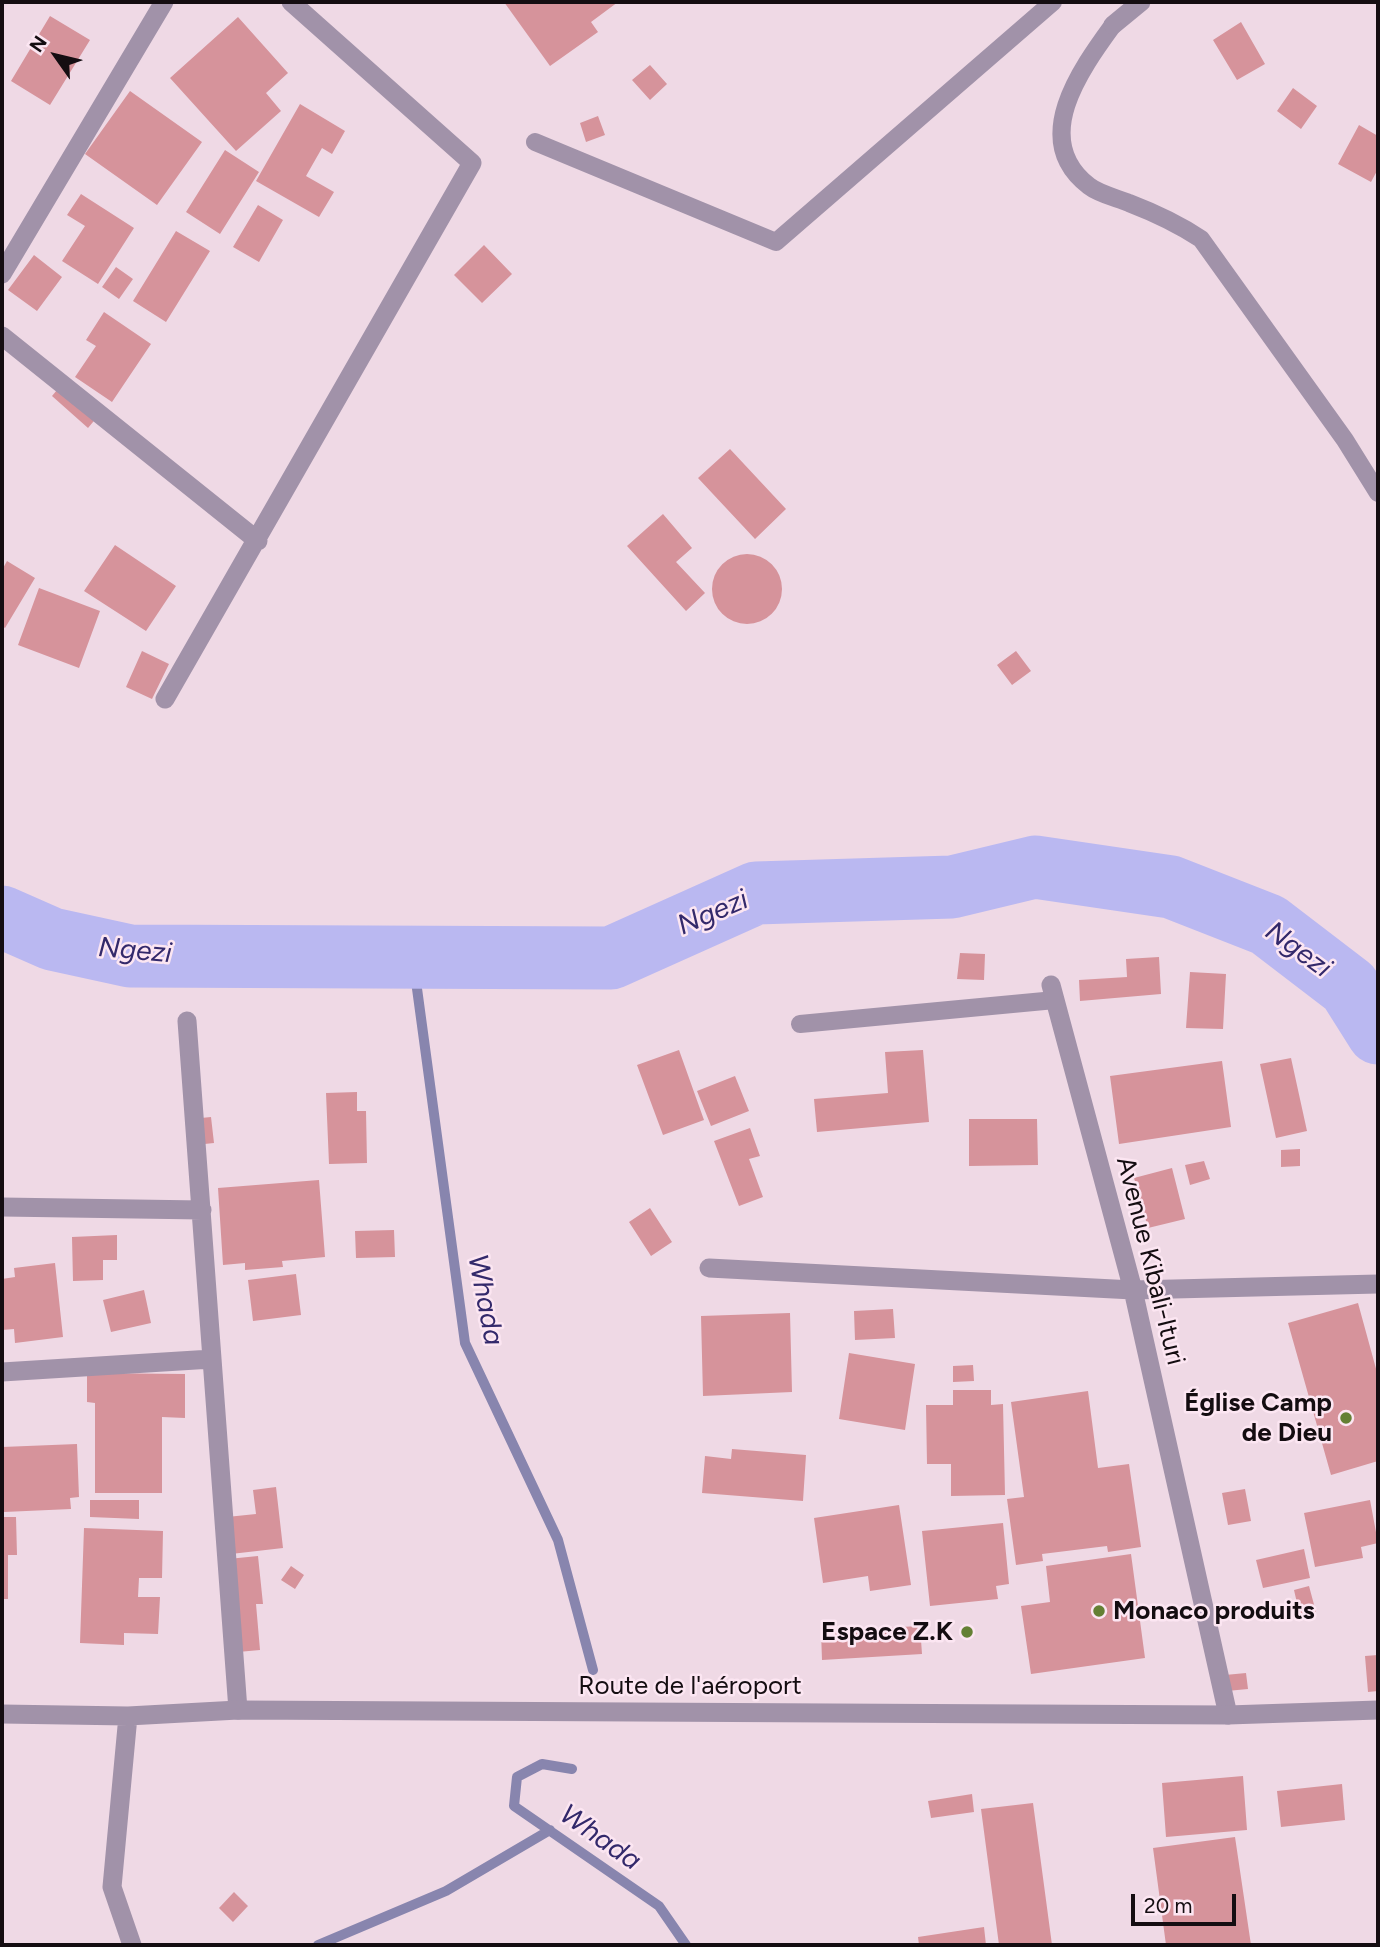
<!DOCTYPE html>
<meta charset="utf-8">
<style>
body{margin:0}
#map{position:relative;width:1380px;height:1947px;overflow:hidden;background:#efd9e5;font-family:Figtree,sans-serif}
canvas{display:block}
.frame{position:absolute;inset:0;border:4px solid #140d11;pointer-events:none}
.north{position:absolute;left:21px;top:21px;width:70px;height:70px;-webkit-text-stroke:5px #fce6f2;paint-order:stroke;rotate:304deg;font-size:19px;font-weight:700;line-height:28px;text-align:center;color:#140d11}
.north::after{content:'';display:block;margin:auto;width:24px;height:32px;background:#140d11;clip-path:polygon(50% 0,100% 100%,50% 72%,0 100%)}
.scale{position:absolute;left:1131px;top:1894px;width:105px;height:32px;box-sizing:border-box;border:4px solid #140d11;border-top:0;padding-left:9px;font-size:21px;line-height:24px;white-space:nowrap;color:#140d11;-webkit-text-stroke:5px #fce6f2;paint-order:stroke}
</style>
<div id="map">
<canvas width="1380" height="1947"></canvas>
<div class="frame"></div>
<div class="north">N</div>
<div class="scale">20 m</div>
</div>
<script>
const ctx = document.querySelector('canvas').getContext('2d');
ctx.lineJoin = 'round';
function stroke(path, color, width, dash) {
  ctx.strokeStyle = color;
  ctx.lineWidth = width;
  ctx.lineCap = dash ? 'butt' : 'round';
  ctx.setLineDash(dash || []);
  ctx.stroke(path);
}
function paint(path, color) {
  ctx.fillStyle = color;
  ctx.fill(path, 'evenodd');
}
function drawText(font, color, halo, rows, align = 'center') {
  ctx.font = font + ' Figtree,sans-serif';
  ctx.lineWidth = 5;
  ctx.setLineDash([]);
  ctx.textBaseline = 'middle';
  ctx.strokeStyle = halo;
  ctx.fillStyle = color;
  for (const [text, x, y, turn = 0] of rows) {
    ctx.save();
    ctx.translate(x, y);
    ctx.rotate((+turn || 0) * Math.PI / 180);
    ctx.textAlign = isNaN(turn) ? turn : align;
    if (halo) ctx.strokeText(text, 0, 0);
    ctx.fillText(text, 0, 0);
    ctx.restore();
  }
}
stroke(new Path2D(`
 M413,959L465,1343L558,1540L593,1670
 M572,1769L542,1764L517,1777L514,1806L659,1906L686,1945
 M318,1945L446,1891L550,1830`), '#8885ae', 10);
stroke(new Path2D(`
 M2,917L52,939L130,956L611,958L756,893L952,887L1035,867L1171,887L1268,925L1349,987L1378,1033`), '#bab8f1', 63);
paint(new Path2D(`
 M504,2H618L591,22L598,32L550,66Z
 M50,16L90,40L50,105L11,81Z
 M238,17L288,73L266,93L281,111L236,151L170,78Z
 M1241,22L1265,64L1237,80L1213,40Z
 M650,65L667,84L650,100L632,80Z
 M1293,88L1317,106L1301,129L1277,111Z
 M130,91L202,142L157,205L85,154Z
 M300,104L345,131L332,154L322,148L306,176L334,192L319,217L256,181Z
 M598,116L605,135L586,142L580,123Z
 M1359,125L1378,136V169L1371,182L1338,164Z
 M225,150L259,172L220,234L186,212Z
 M81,194L134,228L98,284L62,261L85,226L67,215Z
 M258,205L283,220L259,262L233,247Z
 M176,231L210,251L166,322L133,301Z
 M484,245L512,274L482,303L454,275Z
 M34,255L62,277L37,311L8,290Z
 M116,267L133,279L119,299L102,287Z
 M104,312L151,344L112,402L75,377L96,346L86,340Z
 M67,378L103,410L88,428L52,396Z
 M730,449L786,509L755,539L698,478Z
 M663,514L692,548L676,562L705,593L686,611L627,546Z
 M115,545L176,586L146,631L84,591Z
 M712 589a35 35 0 1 1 70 0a35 35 0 1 1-70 0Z
 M7,561L35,578L5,628L2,626V570Z
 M39,588L100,611L79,668L18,645Z
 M142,651L169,664L152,699L126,687Z
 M1016,651L1031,671L1012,685L997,665Z
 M960,953L985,954L984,980L957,979Z
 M1159,957L1161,994L1080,1001L1079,980L1127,977L1126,959Z
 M1190,972L1226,974L1223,1029L1186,1028Z
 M679,1050L704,1120L663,1135L637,1065Z
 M923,1050L929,1122L817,1132L814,1099L888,1093L885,1052Z
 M1291,1058L1307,1131L1276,1138L1260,1064Z
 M1222,1061L1231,1127L1119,1144L1110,1076Z
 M735,1076L749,1111L711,1126L697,1091Z
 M357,1092V1111H366L367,1163L329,1164L326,1093Z
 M211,1117L214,1143L195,1145L191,1119Z
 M969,1119H1037L1038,1165L969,1166Z
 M750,1128L760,1156L749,1159L763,1197L739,1206L714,1141Z
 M1300,1149V1166L1281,1167V1150Z
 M1204,1161L1210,1179L1190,1185L1185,1165Z
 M1172,1168L1185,1219L1148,1228L1134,1178Z
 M319,1180L325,1257L282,1261L283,1267L245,1270V1263L223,1265L218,1188Z
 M650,1208L672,1242L651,1256L629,1222Z
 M394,1230L395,1257L356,1258L355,1231Z
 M117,1235V1260H103V1280L73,1281L72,1237Z
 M55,1263L63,1337L15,1343L14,1329L2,1330V1279L15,1277L14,1268Z
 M296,1274L301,1315L253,1321L248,1280Z
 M144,1290L151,1323L111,1332L103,1300Z
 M1358,1303L1378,1376V1461L1331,1475L1288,1323Z
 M893,1309L895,1338L855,1340L854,1311Z
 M790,1313L792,1392L703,1396L701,1316Z
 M849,1353L915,1364L905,1430L839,1419Z
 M973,1365L974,1381L953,1382V1366Z
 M87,1373L185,1374V1418L162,1417V1493H95V1403L87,1402Z
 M953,1390H991V1405L1003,1404L1005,1495L951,1496V1464H927L926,1405H953Z
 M1088,1391L1098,1468L1129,1464L1141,1547L1108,1552L1107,1546L1042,1554L1043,1561L1016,1565L1007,1499L1024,1497L1011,1402Z
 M77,1444L79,1497L70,1498L71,1509L4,1512L2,1447Z
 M732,1449L806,1455L803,1501L702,1493L705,1456L731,1459Z
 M276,1487L283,1548L231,1554L227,1517L256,1514L253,1490Z
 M1245,1489L1251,1521L1228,1525L1222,1493Z
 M90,1500H139V1519L90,1517Z
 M1370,1500L1378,1543L1361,1547L1363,1558L1315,1567L1304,1513Z
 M899,1505L911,1585L870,1591L868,1576L823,1583L814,1518Z
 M2,1517H16L17,1555H8V1599H2Z
 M1003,1523L1009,1584L996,1586L998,1599L930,1606L922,1531Z
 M84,1528L163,1531L162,1578H139L138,1597H160L158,1634L124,1633V1645L80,1643Z
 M1304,1549L1310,1578L1263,1588L1256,1560Z
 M1131,1554L1145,1658L1031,1674L1021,1606L1050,1602L1046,1566Z
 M258,1556L263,1604H256L260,1650L238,1652L228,1559Z
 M291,1566L304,1575L295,1589L281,1580Z
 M1309,1586L1316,1612L1300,1616L1294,1590Z
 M920,1626L922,1654L822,1660L821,1631Z
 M1378,1655V1691L1368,1692L1365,1656Z
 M1246,1673L1248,1689L1227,1691L1225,1675Z
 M1243,1776L1247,1830L1166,1837L1162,1783Z
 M1342,1784L1345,1820L1281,1827L1277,1791Z
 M972,1794L974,1812L931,1818L928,1801Z
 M1033,1803L1052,1945H999L981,1809Z
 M1235,1837L1251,1945H1166L1153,1848Z
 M234,1892L248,1906L233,1922L219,1908Z
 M984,1927L986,1945H919L918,1937Z`), '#d6939b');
stroke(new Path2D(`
 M1113,25C1081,69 1029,140 1089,186C1099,194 1117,198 1129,203C1155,213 1177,223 1201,239L1345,440L1378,493
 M535,142L776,242L1053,2
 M800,1024L1055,1000`), '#a192a9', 18);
stroke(new Path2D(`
 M1113,25L1141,2
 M2,274L164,2
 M2,336L258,541
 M165,699L472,163L291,2
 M1051,985L1133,1290L1228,1715
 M187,1021L238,1710
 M2,1207L202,1210
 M709,1268L1133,1290L1378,1284
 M2,1372L212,1359`), '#a192a9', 19);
stroke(new Path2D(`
 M2,1714L128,1716L238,1710L1228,1715L1378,1710
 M128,1716L112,1887L132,1945`), '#a192a9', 19);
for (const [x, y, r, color] of [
 [1346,1418,7,"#648034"],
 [1099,1611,7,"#648034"],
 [967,1632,7,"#648034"]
]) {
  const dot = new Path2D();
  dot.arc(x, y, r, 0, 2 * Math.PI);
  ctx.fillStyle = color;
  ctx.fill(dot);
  stroke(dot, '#fce6f2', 2.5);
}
drawText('26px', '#140d11', '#fce6f2', [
 ["Avenue Kibali-Ituri",1150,1261,76],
 ["Route de l'aéroport",690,1686]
]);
drawText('bold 26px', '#140d11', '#fce6f2', [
 ["Église Camp",1332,1403],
 ["de Dieu",1332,1433],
 ["Monaco produits",1113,1611,"left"],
 ["Espace Z.K",953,1632]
], 'right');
drawText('italic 28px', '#33296b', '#fce6f2', [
 ["Ngezi",713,913,-23],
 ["Ngezi",1298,950,36],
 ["Ngezi",135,951,5],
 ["Whada",485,1300,79],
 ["Whada",600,1838,35]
]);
</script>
